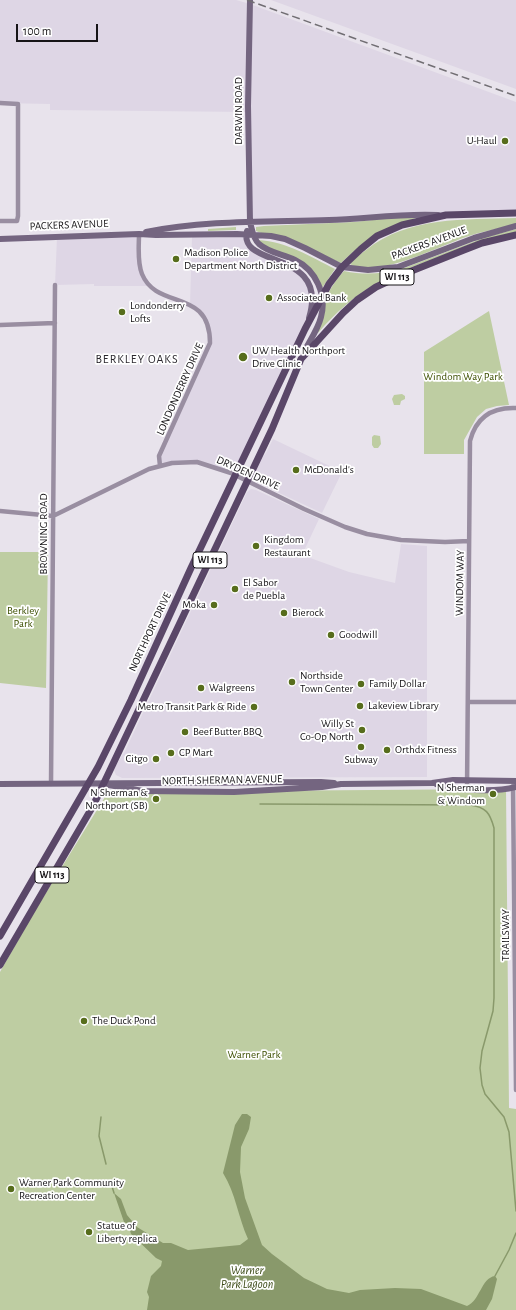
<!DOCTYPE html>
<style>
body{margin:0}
#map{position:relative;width:516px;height:1310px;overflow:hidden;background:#e8e3ec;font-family:"Alegreya Sans",sans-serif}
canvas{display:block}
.scale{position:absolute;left:16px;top:24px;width:82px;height:18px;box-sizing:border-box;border:2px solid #161417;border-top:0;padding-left:5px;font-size:12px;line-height:14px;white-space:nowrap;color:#161417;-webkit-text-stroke:3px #fff;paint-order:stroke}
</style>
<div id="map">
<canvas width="516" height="1310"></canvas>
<div class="scale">100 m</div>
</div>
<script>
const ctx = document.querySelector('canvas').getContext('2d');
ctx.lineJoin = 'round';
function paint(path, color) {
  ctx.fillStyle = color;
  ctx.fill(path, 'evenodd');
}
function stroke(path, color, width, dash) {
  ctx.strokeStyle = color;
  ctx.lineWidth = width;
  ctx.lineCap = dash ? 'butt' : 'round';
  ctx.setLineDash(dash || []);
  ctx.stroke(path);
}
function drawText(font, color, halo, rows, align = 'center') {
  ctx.font = font + ' "Alegreya Sans",sans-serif';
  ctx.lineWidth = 3.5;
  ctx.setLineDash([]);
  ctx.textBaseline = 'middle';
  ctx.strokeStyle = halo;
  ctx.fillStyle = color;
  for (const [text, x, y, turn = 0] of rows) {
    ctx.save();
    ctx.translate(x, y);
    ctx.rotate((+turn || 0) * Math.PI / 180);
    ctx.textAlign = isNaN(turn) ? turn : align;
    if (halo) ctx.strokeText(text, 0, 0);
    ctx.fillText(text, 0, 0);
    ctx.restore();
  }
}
paint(new Path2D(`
 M0,0H236L250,4L516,102V213L250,222L248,112L50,110V104L0,103Z
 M271,0H516V89Z
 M139,234L140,269L151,286H94V284L55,285L57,237Z
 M246,235L249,246L286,263L308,284L311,310L236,476L197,462L160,466L159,456L210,342L206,319L190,305L192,237Z
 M273,439L342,472L322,513L260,484L256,479L255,474L260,460L266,453Z
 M251,489L256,490L319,519L302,555L349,572L395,583L401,544L427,546V777L122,778L116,775L114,770L116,765L125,751L247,492Z`), '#ded6e5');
paint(new Path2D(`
 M400,217H415L416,218C385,228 364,241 341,263L322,255L256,231V227L264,226L354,222Z
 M516,218V225C498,228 480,232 463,238C438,247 373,280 350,264C354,259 360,254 366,250C409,216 464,220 516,218Z
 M236,227V230H234L208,231V229Z
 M516,229V232C489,238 464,247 438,257C418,265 397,272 379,282C355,295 335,313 318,333L317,332C323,306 325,292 344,271C363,275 380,274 399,270L483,238Z
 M258,240C288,242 309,256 335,269L322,288L310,270L265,247Z
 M489,311L509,405L497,406L486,409L477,417L464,440V454H424V352Z
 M402,394L405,396V399L401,401L400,405H394L392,399L394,395Z
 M374,435L380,436L381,444L378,448H374L372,445V437Z
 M0,552H48L46,688L0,683Z
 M506,789L509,1108L516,1109V1310H0V972L36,909L108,792Z`), '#becda2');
paint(new Path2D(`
 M242,1114H247L251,1117L249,1129L241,1147L240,1172L245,1198L262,1245L272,1254L304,1278L327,1289L349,1293L360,1290L395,1288L421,1289L467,1306C480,1301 481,1278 495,1276L497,1279L492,1299L486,1310H147L149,1297L147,1292L151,1276L161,1266L162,1261L156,1258L131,1234L128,1224L124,1222L114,1193L121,1199L127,1215L137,1227L163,1243H171L188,1250L240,1245L248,1239C238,1217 236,1194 223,1173L235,1125Z`), '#89996b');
stroke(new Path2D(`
 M260,804L470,805C486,807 490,813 494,828V998L493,1011L482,1051L480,1068L482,1085L485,1094L504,1117L509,1132L516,1211
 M101,1117L99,1136L106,1164
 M111,1183L114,1193
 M495,1276L509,1250L516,1233`), '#89996b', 1.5);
stroke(new Path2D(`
 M0,103L18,104V216L17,221H0
 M139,234C139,246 137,262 142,274C157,311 210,287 210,343L159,456L160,466
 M0,325L55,323
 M0,511L53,516L149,469L172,463L197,462L231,473L304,509L345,527L367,534L401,540L445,542L469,541
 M468,702H516
 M51,784L55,285
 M513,786L516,1090
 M467,789L470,441C476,417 492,407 516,408`), '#998ea1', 4.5);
stroke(new Path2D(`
 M250,0L248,106L250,222C252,229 253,239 259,244C269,253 283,254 295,260C316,270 327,295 321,317C318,330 308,343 302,356
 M247,231C237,269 330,248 309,318
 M146,232C204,220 269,222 329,220C365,219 401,213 438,215
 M0,239L139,234L156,235L237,234L271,236L285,239L305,248L342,267L368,270L398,267L474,238L516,226
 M0,784L321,782L334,783
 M103,784L143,791L234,792L322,787L341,784L432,783L453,780L516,781
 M436,784C459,790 492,793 516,787`), '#746580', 6);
stroke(new Path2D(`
 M0,936L98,767L131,700L191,568L305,329L329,284L342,267L361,249L377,236L402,225L446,215L516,213
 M0,965L93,806L272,429L301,359L343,313L357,300L376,287L404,274L464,250L482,243L516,235`), '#5a4768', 7);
stroke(new Path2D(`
 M247,0L516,96`), '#716e73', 1.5, [8, 4]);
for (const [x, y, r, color] of [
 [505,141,4,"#576d1c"],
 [176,259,4,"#576d1c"],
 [269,298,4,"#576d1c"],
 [122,312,4,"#576d1c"],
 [243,357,5,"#576d1c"],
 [296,470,4,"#576d1c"],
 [256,546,4,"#576d1c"],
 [235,589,4,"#576d1c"],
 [214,605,4,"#576d1c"],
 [284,613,4,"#576d1c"],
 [331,635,4,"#576d1c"],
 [292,682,4,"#576d1c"],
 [361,684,4,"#576d1c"],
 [201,688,4,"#576d1c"],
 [360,706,4,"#576d1c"],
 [254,707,4,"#576d1c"],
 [362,730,4,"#576d1c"],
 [185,732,4,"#576d1c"],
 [361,747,4,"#576d1c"],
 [387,750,4,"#576d1c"],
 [171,753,4,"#576d1c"],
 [156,759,4,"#576d1c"],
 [493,794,4,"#576d1c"],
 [156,799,4,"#576d1c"],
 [84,1021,4,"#576d1c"],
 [11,1189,4,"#576d1c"],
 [89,1232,4,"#576d1c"]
]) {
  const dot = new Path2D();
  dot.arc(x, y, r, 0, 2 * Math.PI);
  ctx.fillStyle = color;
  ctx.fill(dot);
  stroke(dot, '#fff', 1.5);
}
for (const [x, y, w] of [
 [397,277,34],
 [210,560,34],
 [52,875,34]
]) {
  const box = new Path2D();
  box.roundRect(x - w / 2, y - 8, w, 16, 3);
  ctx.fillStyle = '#fff';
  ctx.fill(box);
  stroke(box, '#161417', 1);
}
drawText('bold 10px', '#161417', null, [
 ["WI 113",397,277],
 ["WI 113",210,560],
 ["WI 113",52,875]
]);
drawText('11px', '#161417', '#fff', [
 ["DARWIN ROAD",239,111,-90],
 ["PACKERS AVENUE",69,225,-2],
 ["PACKERS AVENUE",429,243,-20],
 ["LONDONDERRY DRIVE",180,389,-66],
 ["DRYDEN DRIVE",248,473,24],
 ["BROWNING ROAD",44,534,-90],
 ["WINDOM WAY",460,583,-89],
 ["NORTHPORT DRIVE",150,632,-65],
 ["NORTH SHERMAN AVENUE",222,780,-1],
 ["TRAILSWAY",506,935,-90]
]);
drawText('11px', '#161417', '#fff', [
 ["U-Haul",497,141,"right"],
 ["Madison Police",184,253],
 ["Department North District",184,266],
 ["Associated Bank",277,298],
 ["Londonderry",130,306],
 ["Lofts",130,319],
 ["UW Health Northport",252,351],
 ["Drive Clinic",252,364],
 ["McDonald's",304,470],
 ["Kingdom",264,540],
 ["Restaurant",264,553],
 ["El Sabor",243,583],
 ["de Puebla",243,596],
 ["Moka",206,605,"right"],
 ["Bierock",292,613],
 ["Goodwill",339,635],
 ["Northside",300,676],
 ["Town Center",300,689],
 ["Family Dollar",369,684],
 ["Walgreens",209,688],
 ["Lakeview Library",368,706],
 ["Metro Transit Park & Ride",246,707,"right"],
 ["Willy St",354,724,"right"],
 ["Co-Op North",354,737,"right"],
 ["Beef Butter BBQ",193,732],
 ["Orthdx Fitness",395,750],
 ["CP Mart",179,753],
 ["Citgo",148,759,"right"],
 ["Subway",361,760,"center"],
 ["N Sherman",485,788,"right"],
 ["& Windom",485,801,"right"],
 ["N Sherman &",148,793,"right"],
 ["Northport (SB)",148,806,"right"],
 ["The Duck Pond",92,1021],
 ["Warner Park Community",19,1183],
 ["Recreation Center",19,1196],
 ["Statue of",97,1226],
 ["Liberty replica",97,1239]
], 'left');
drawText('11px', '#3c4f01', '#fff', [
 ["Windom Way Park",463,377],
 ["Berkley",23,611],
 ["Park",23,624],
 ["Warner Park",254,1055]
]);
ctx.letterSpacing = '1px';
drawText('12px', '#2c292f', '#fff', [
 ["BERKLEY OAKS",137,359]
]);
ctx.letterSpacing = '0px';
drawText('italic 12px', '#394814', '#fff', [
 ["Warner",247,1270],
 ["Park Lagoon",247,1284]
]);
</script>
